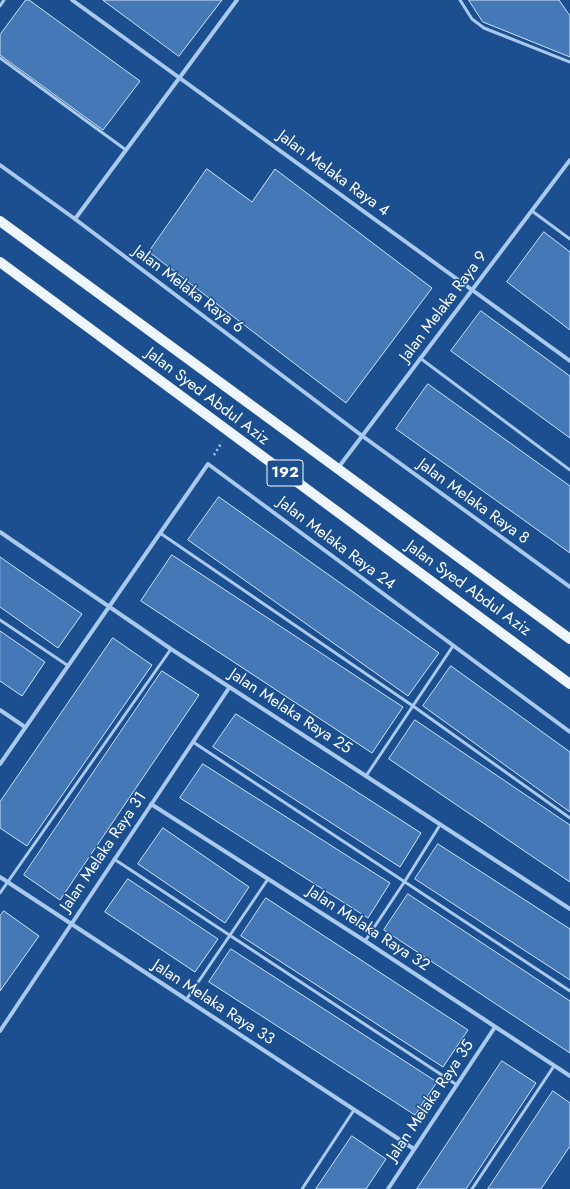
<!DOCTYPE html>
<style>
body{margin:0}
canvas{display:block;background:#1b4f8f}
</style>
<canvas width="570" height="1189"></canvas>
<script>
const ctx = document.querySelector('canvas').getContext('2d');
ctx.lineJoin = 'round';
function paint(path, color) {
  ctx.fillStyle = color;
  ctx.fill(path, 'evenodd');
}
function stroke(path, color, width, dash) {
  ctx.strokeStyle = color;
  ctx.lineWidth = width;
  ctx.lineCap = dash ? 'butt' : 'round';
  ctx.setLineDash(dash || []);
  ctx.stroke(path);
}
function drawText(font, color, halo, rows, align = 'center') {
  ctx.font = font + ' Jost,sans-serif';
  ctx.lineWidth = 3;
  ctx.setLineDash([]);
  ctx.textBaseline = 'middle';
  ctx.strokeStyle = halo;
  ctx.fillStyle = color;
  for (const [text, x, y, turn = 0] of rows) {
    ctx.save();
    ctx.translate(x, y);
    ctx.rotate((+turn || 0) * Math.PI / 180);
    ctx.textAlign = isNaN(turn) ? turn : align;
    if (halo) ctx.strokeText(text, 0, 0);
    ctx.fillText(text, 0, 0);
    ctx.restore();
  }
}
const building = new Path2D(`
 M26,0H29L140,81L103,130L0,55V35Z
 M103,0H222L179,56Z
 M469,0H559L570,16V57L483,22Z
 M207,169L252,202L275,169L432,288L346,403L149,252Z
 M544,232L570,252V330L507,282Z
 M481,311L570,376V438L451,351Z
 M428,384L570,486V553L396,429Z
 M219,497L439,653L408,696L188,540Z
 M172,555L403,707L372,753L141,601Z
 M0,557L82,614L58,648L0,607Z
 M0,631L45,662L22,696L0,681Z
 M113,638L152,665L27,846L0,828V802Z
 M451,666L570,752V812L423,706Z
 M162,671L199,695L60,900L24,875Z
 M236,714L421,833L400,867L213,747Z
 M415,720L570,825V882L389,759Z
 M203,764L390,883L368,918L180,798Z
 M163,828L249,887L225,923L138,864Z
 M438,844L570,929V980L415,879Z
 M128,879L218,939L195,972L105,912Z
 M408,894L570,1001V1053L384,930Z
 M266,898L468,1030L443,1067L241,936Z
 M4,911L39,936L0,991V916Z
 M231,949L437,1082L415,1115L209,982Z
 M502,1061L536,1083L466,1189H417Z
 M553,1091L570,1103V1146L541,1189H488Z
 M352,1136L386,1159L366,1189H316Z`);
paint(building, '#4478b7');
stroke(building, '#cfe3fa', 1);
stroke(new Path2D(`
 M214,455L222,442`), '#a9c9ee', 2.5, [2, 3]);
stroke(new Path2D(`
 M460,0L472,19L484,28L570,62
 M0,6L4,0
 M0,58L126,150
 M532,211L570,239
 M420,358L570,470
 M160,533L413,706L570,818
 M0,620L67,665
 M193,742L570,991
 M366,776L453,646
 M114,859L457,1085
 M0,893L171,649
 M365,941L405,881L440,825
 M186,1000L268,879
 M302,1189L354,1110
 M472,1189L554,1066`), '#a9c9ee', 3);
stroke(new Path2D(`
 M72,0L570,361
 M0,165L75,219L361,435L570,587
 M75,219L237,0
 M338,468L570,160
 M0,532L171,649L570,909
 M0,710L25,727
 M0,764L208,464L570,732
 M151,804L365,941L570,1076
 M0,877L414,1149
 M0,1031L229,688
 M388,1189L495,1027`), '#a9c9ee', 4);
stroke(new Path2D(`
 M0,221L570,639
 M0,262L570,684`), '#f0f6ff', 10);
for (const [x, y, w] of [
 [285,473,36]
]) {
  const box = new Path2D();
  box.roundRect(x - w / 2, y - 13, w, 26, 3);
  ctx.fillStyle = '#1b4f8f';
  ctx.fill(box);
  stroke(box, '#fff', 1);
}
drawText('bold 15px', '#fff', null, [
 ["192",285,473]
]);
drawText('16px', '#fff', '#1b4f8f', [
 ["Jalan Melaka Raya 4",333,174,36],
 ["Jalan Melaka Raya 6",188,290,37],
 ["Jalan Melaka Raya 9",444,307,-53],
 ["Jalan Syed Abdul Aziz",207,397,37],
 ["Jalan Melaka Raya 8",473,502,36],
 ["Jalan Melaka Raya 24",336,544,37],
 ["Jalan Syed Abdul Aziz",468,589,36],
 ["Jalan Melaka Raya 25",290,712,33],
 ["Jalan Melaka Raya 31",104,852,-56],
 ["Jalan Melaka Raya 32",368,929,33],
 ["Jalan Melaka Raya 33",213,1003,33],
 ["Jalan Melaka Raya 35",431,1101,-56]
]);
</script>
